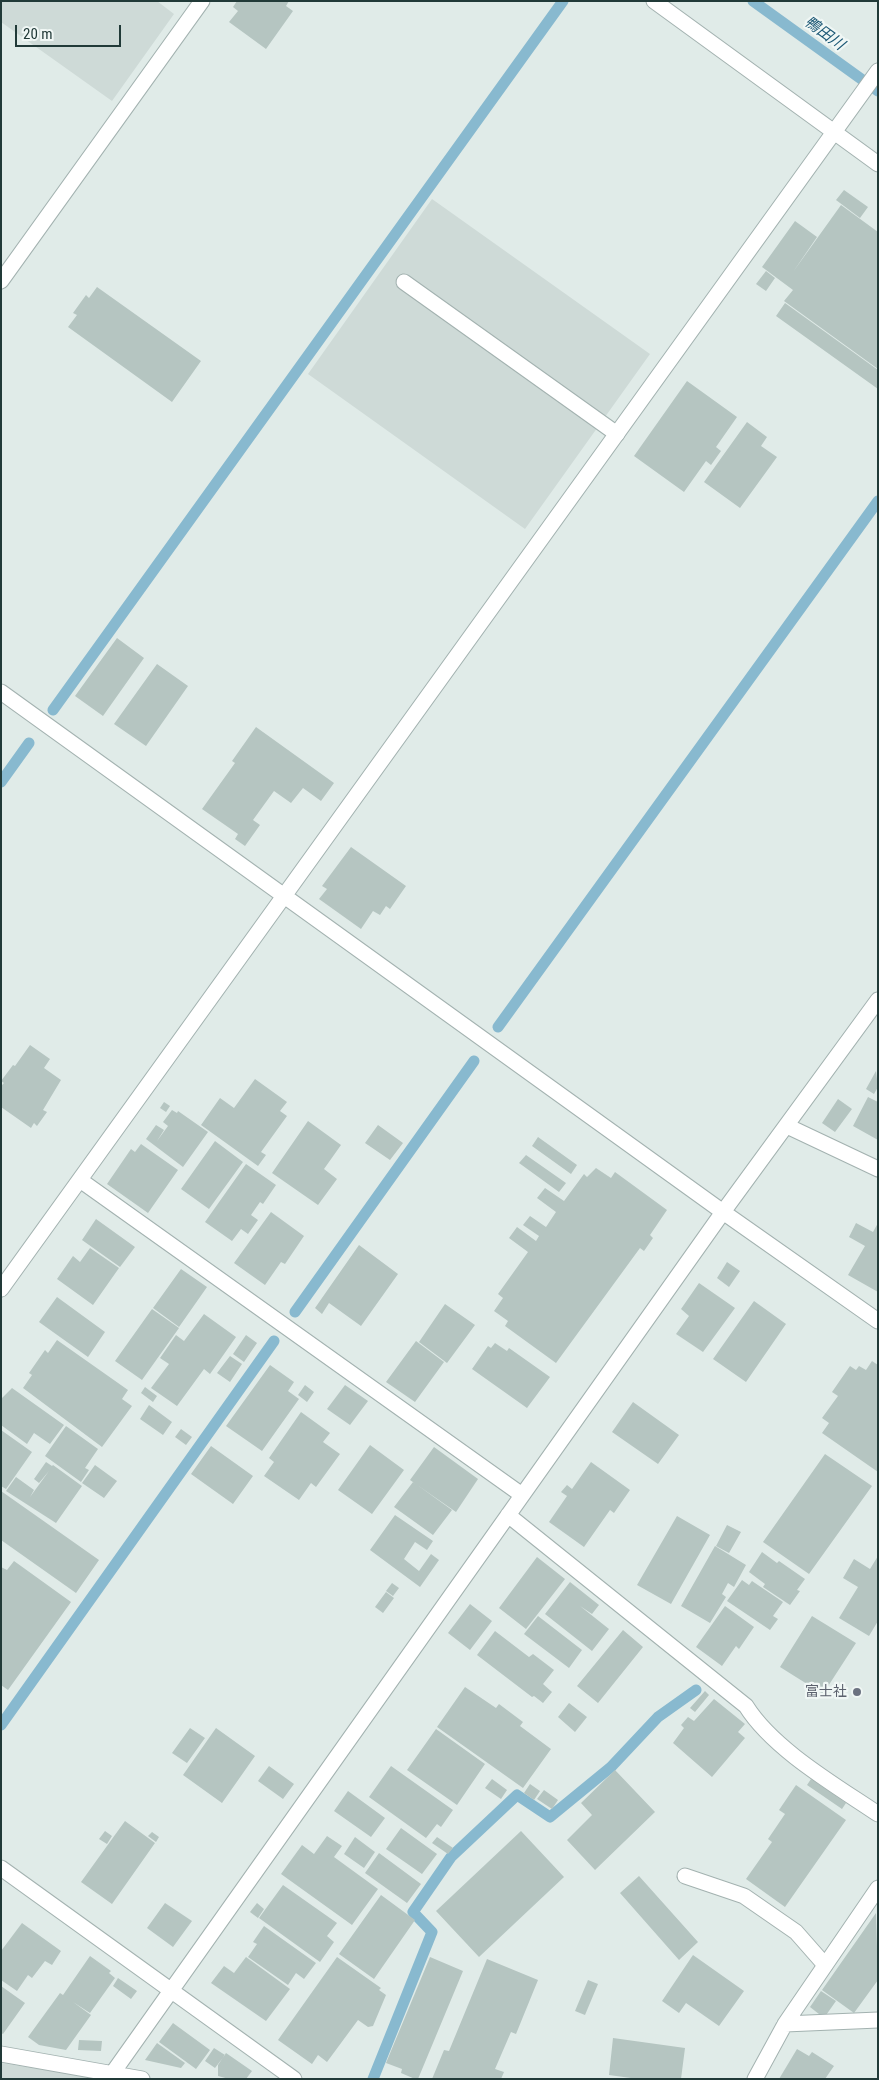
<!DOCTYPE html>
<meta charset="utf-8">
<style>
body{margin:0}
#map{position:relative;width:879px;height:2080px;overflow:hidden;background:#e0ebe8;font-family:"Roboto Condensed",sans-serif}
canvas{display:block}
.frame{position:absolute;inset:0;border:2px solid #213a38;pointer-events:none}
.scale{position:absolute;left:15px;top:25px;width:106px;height:22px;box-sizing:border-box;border:2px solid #213a38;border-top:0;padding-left:6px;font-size:15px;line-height:18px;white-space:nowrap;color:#213a38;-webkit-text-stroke:4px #f0f7f5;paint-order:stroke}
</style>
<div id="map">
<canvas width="879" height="2080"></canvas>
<div class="frame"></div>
<div class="scale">20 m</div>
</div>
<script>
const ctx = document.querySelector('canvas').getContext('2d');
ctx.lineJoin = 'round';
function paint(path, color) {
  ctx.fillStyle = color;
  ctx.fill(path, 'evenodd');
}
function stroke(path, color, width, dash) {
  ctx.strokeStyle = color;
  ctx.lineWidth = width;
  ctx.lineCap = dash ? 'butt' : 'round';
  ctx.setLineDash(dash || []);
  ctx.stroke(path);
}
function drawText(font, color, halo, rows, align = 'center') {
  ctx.font = font + ' "Roboto Condensed","Noto Sans JP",sans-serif';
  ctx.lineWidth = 4.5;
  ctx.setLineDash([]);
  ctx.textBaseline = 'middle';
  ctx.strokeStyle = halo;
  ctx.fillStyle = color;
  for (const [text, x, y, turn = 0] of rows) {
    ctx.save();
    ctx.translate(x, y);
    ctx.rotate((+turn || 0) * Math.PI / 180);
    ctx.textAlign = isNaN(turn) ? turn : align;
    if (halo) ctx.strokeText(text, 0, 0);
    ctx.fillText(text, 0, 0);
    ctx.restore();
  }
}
paint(new Path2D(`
 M1,1H157L174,14L112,101L1,22Z
 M432,199L650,354L525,529L308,374Z
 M1,2063L101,2079H1Z`), '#cedad7');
stroke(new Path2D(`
 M753,1L878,91
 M53,710L563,1
 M1,782L29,743
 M498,1027L878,501
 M295,1312L474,1061
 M1,1725L274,1341
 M373,2079L432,1932L413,1912L451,1857L517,1795L550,1817L611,1767L658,1717L696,1690`), '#88b9cf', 11);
paint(new Path2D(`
 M237,1H289L286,6L293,11L266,49L229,22L238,11L233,7Z
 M844,190L868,207L860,218L836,200Z
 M841,205L878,232V369L784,301L793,290L762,267L795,221L817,237L793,272Z
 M766,271L775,278L766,291L756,284Z
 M97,287L201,361L172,402L68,327L77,315L73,313L86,295L89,298Z
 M785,303L878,370V389L776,316Z
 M687,381L737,417L716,447L721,451L711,465L706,461L684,492L634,456Z
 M747,422L767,437L761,446L777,457L740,508L704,482Z
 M117,638L144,658L103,716L75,696Z
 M157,664L188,686L146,746L114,724Z
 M256,727L334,783L321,801L303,788L291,803L274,791L253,820L260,825L245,846L235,839L238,834L202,809L235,763L232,761Z
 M351,847L406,886L390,909L386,906L380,915L373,911L361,929L319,899L327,889L322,886Z
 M30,1045L50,1059L44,1068L61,1080L43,1110L47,1112L37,1126L34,1123L31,1128L1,1107V1086L4,1083L1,1081L13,1065L15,1066Z
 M876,1071L878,1087L874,1094L866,1089Z
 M255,1079L287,1102L280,1111L287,1116L261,1152L266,1155L258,1166L201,1125L220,1098L234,1108Z
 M868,1097L878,1102V1140L853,1126Z
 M838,1099L852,1109L835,1132L822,1123Z
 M164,1102L170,1106L166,1112L160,1108Z
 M172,1110L177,1113L178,1111L208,1132L183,1167L146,1139L156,1125L164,1130L157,1141L168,1126L163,1122Z
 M308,1121L341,1145L324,1169L337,1179L318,1205L272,1173Z
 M378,1125L403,1143L390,1160L365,1143Z
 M538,1137L577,1165L571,1174L532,1146Z
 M215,1141L243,1162L209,1209L181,1189Z
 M141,1144L178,1170L148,1213L107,1184L131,1149L135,1152Z
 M526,1155L566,1183L559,1192L519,1163Z
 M246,1164L276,1185L263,1204L260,1202L251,1215L258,1220L248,1234L241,1229L232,1241L205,1222Z
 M596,1168L611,1178L615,1172L667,1210L650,1235L653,1238L644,1251L640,1248L556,1363L505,1326L508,1321L494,1311L503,1298L498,1294L528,1252L509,1238L517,1227L536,1241L539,1236L523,1225L530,1216L546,1227L556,1212L537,1198L545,1188L564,1201L584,1174L587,1177Z
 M271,1212L304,1236L285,1264L281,1262L265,1285L234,1263Z
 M96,1219L135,1247L120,1267L82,1240Z
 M856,1223L873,1232L878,1223V1292L848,1275L865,1246L849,1237Z
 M359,1245L398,1274L361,1326L329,1303L322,1314L315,1308Z
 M90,1248L119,1268L93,1305L57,1279L73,1256L80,1262Z
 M727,1262L740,1271L729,1287L717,1278Z
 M181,1269L207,1287L179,1327L153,1308Z
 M699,1283L735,1308L703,1352L676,1334L689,1316L681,1309Z
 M57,1297L105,1332L88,1357L39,1322Z
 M754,1301L786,1324L746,1382L713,1359Z
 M445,1304L475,1325L447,1363L419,1342Z
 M152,1309L179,1328L142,1380L115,1361Z
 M204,1314L236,1337L210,1374L204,1369L177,1406L151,1388L169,1364L160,1358L176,1335L184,1341Z
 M246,1335L257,1343L244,1362L233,1354Z
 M57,1340L128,1390L122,1399L132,1406L102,1447L23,1388L32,1375L29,1373L45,1350L48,1353Z
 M416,1341L444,1362L415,1402L386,1382Z
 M495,1343L507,1351L509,1348L550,1377L527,1408L472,1369L488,1346L491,1348Z
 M230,1356L242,1364L230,1382L217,1373Z
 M872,1361L878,1365V1472L822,1433L829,1423L822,1418L838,1396L832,1392L850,1366L856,1370L859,1366L866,1370Z
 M270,1365L294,1382L288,1391L299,1399L262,1451L226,1426Z
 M305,1385L314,1392L307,1402L298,1395Z
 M345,1385L368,1401L350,1425L327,1409Z
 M145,1387L157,1396L153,1402L141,1393Z
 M12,1388L64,1425L50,1444L34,1433L27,1444L1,1425V1399Z
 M633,1402L679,1435L658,1464L612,1432Z
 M149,1405L172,1422L163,1435L140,1419Z
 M301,1412L330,1433L323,1442L340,1454L316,1487L311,1483L299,1500L264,1476L274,1462L269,1458Z
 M66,1426L98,1449L85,1468L89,1470L81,1482L45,1456Z
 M181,1429L192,1437L186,1445L175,1437Z
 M1,1430L32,1452L6,1489L1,1486Z
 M370,1445L404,1470L372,1514L338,1490Z
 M211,1446L253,1476L233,1504L191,1474Z
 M434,1447L478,1479L456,1512L410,1480Z
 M825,1454L872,1486L809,1574L763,1542Z
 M46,1462L52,1466L53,1465L82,1486L56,1523L6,1491L16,1477L34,1490L30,1497L49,1471L39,1483L34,1479Z
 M591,1462L630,1490L614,1513L610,1510L584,1547L549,1522L567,1496L561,1492L567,1485L572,1489Z
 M95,1465L117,1481L104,1498L82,1483Z
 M413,1482L452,1510L433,1535L394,1507Z
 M1,1491L99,1560L76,1593L1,1540Z
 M395,1515L433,1541L427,1550L415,1542L404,1559L419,1571L431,1554L439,1560L420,1587L370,1550Z
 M677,1516L710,1535L671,1604L637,1585Z
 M727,1525L741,1532L729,1553L716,1546Z
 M715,1546L746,1565L734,1587L728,1583L722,1594L726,1597L710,1623L681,1606Z
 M762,1552L777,1563L779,1561L805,1579L797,1590L800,1591L790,1605L763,1587L765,1584L749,1572Z
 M878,1556V1621L869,1636L839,1618L858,1587L843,1578L854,1559L870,1569Z
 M537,1557L565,1579L526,1629L499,1608Z
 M14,1561L71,1602L8,1690L1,1685V1567L7,1570Z
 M742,1580L749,1585L752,1581L783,1602L773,1616L778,1619L770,1630L727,1601Z
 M570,1582L599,1605L592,1614L580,1606L609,1629L592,1651L545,1614Z
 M392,1583L399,1588L393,1596L386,1591Z
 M386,1592L394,1598L383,1613L375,1607Z
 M470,1604L492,1621L470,1650L448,1633Z
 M725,1606L754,1627L739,1649L736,1646L722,1666L696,1647Z
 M538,1616L582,1650L569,1668L524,1634Z
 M812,1616L856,1643L823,1694L780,1667Z
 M623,1630L643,1647L598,1703L577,1686Z
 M495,1631L529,1657L533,1654L554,1670L543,1684L552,1692L543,1703L534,1696L532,1697L477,1655Z
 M465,1687L496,1708L499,1704L523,1722L520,1726L551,1749L523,1788L437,1727Z
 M705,1691L709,1695L695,1712L690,1708Z
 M714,1699L745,1724L738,1732L745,1738L712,1777L673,1743L684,1728L681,1725L688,1717L694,1721Z
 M569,1703L587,1717L575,1732L558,1717Z
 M190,1728L205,1738L187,1763L172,1753Z
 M216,1728L255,1756L222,1803L183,1775Z
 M436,1729L485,1764L457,1805L407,1770Z
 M269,1766L294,1784L283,1799L258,1781Z
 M391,1766L453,1810L441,1827L437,1824L426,1838L369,1797Z
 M615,1770L655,1812L595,1870L567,1840L592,1815L581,1803Z
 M492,1779L507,1790L501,1799L485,1788Z
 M811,1779L846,1803L842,1809L807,1785Z
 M530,1784L540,1791L534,1800L524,1793Z
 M796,1785L846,1820L785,1907L746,1879L772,1842L768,1839L785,1814L779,1810Z
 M544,1790L558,1800L552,1809L537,1799Z
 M348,1791L385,1818L371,1837L334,1811Z
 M125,1821L155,1843L112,1904L81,1882Z
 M401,1828L437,1854L422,1874L386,1849Z
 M105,1831L112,1836L107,1844L99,1839Z
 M521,1831L564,1877L479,1957L436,1911Z
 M152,1832L159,1837L156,1842L148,1836Z
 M327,1836L342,1846L334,1857L378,1889L352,1925L281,1874L302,1845L314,1854Z
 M355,1837L375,1852L364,1868L344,1854Z
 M437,1837L453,1848L448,1854L432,1843Z
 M379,1853L421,1884L407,1903L365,1873Z
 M639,1876L698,1942L679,1960L620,1893Z
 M283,1885L337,1923L327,1936L334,1942L320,1962L259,1918Z
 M381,1895L415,1920L374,1979L339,1954Z
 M165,1903L192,1921L173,1947L147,1928Z
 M257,1903L264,1909L258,1918L250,1912Z
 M876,1913L878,1980L854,2013L822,1990Z
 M22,1923L61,1951L52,1965L45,1961L32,1978L28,1975L17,1991L1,1980V1951Z
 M264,1926L316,1963L304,1979L296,1973L288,1985L248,1957L257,1944L253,1942Z
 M693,1955L744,1991L719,2026L686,2003L679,2013L662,2001Z
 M90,1956L111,1971L109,1973L115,1978L90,2013L73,2002L91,2015L66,2050L39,2045L28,2037L60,1993L63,1995Z
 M246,1957L290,1989L266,2021L211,1983L224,1966L234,1973Z
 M337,1957L381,1988L379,1990L386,1995L373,2026L368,2027L358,2020L327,2062L318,2055L312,2064L278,2040Z
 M430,1957L463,1971L418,2079H415L401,2073L402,2069L386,2063Z
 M487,1959L538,1980L516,2034L511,2032L495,2069L504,2072L501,2079H432L444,2050L449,2051Z
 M118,1978L137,1991L131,1999L113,1986Z
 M588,1980L598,1984L585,2015L575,2011Z
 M1,1986L25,2003L3,2034L1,2033Z
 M821,1991L836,2001L824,2018L810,2007Z
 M173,2023L210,2050L196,2069L159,2042Z
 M613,2038L685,2048L681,2079H638L609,2075Z
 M79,2040L102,2041L101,2051L78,2050Z
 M157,2043L185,2063L181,2068L145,2060Z
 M214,2048L225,2055L215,2068L205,2061Z
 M797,2049L809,2056L812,2052L834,2066L825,2079H779Z
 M226,2053L252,2071L246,2079H229L218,2076V2065Z`), '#b5c5c1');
const lane = new Path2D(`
 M404,282L617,434
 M685,1876L744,1896L796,1932L825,1965`);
const street = new Path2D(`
 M654,1L878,164
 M1,281L202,1
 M1,692L723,1212L878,1321
 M787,1126L878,1169
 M80,1180L522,1495
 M1,1289L878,71
 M508,1515L746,1706C773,1749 835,1785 878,1814
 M1,1868L294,2079
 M785,2024L878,2020
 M1,2054L142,2079
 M112,2074L723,1212L878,1000
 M755,2079L785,2024L878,1888`);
stroke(lane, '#a3b2b0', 17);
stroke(street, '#a3b2b0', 17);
stroke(lane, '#fff', 15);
stroke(street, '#fff', 15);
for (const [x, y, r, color] of [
 [857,1692,5,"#6b7280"]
]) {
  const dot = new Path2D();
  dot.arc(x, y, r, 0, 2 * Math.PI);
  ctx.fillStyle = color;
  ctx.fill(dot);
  stroke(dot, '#f0f7f5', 2);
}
drawText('14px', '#5b616d', '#f0f7f5', [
 ["富士社",847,1692]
], 'right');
drawText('italic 15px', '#1c5875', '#f0f7f5', [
 ["鴨田川",824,34,36]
]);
</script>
